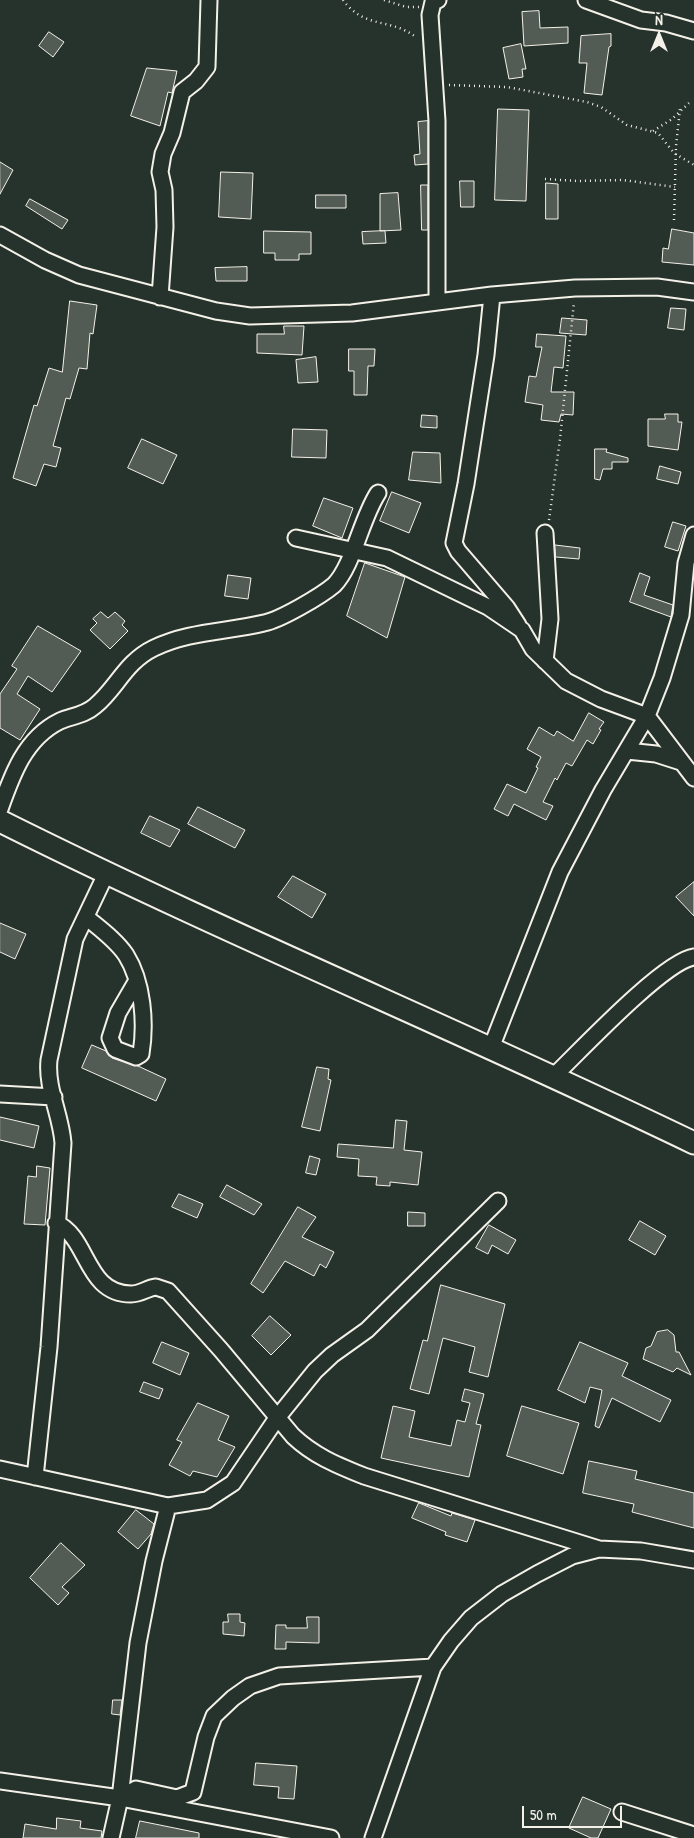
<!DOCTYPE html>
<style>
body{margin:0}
#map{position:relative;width:694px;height:1838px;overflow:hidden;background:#26332d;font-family:"Patrick Hand",sans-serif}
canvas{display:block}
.north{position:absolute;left:634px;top:10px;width:50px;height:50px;-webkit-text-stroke:4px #26332d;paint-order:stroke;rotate:0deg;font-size:14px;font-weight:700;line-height:20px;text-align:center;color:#f4f1e8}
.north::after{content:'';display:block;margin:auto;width:18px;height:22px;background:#f4f1e8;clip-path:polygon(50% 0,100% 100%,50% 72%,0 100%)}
.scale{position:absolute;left:522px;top:1806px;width:100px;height:22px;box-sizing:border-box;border:2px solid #f4f1e8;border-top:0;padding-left:6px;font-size:15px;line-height:18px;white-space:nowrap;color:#f4f1e8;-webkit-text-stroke:4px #26332d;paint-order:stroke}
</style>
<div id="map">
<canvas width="694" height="1838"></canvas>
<div class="north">N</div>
<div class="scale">50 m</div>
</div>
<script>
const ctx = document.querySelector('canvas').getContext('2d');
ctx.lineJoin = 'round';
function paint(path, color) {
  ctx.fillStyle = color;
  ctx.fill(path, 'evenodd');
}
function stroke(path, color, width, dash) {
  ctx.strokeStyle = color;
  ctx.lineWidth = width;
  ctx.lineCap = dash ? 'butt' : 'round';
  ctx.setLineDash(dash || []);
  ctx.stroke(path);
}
const building = new Path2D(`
 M539,11L540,28L568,27V43L524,46L522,12Z
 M49,32L64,42L53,57L39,46Z
 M611,34V46L609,47L602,95L584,93L587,63H579L581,36Z
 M521,44L526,69H522L523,77L509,79L503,48Z
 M147,68L177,71L172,93L168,92L160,126L131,116Z
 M498,109L529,110L526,201L495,200Z
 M428,121V164L415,165L414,155L420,154L418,122Z
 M0,162L13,170L0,194Z
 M221,172L253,173L251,219L219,217Z
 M460,181H474V207H461Z
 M546,183L558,184V219H546Z
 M421,185H428V230H422Z
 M398,193L401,230L380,231V194Z
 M316,195H346V208H316Z
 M30,199L68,220L62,229L26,206Z
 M672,229L694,233V265L662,262L663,248L668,249Z
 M264,231L311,232V254H299V260H275V253H264Z
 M385,231L386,243L363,244L362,232Z
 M247,267V281H216L215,268Z
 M70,301L97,305L93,334L90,333L87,369L79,368L70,399L66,398L53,446L61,448L56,467L44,464L36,486L13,478L34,405L37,406L49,368L62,372Z
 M671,308L686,309L684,330L668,328Z
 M562,318L587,320L586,335L560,333Z
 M284,326H304L302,355L257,353V334H284Z
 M537,334L566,336L563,368L554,367L551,392H574L573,415L561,414L559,422L541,420L543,405L525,402L529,376L536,377L542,347H536Z
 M349,349H375L374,366H368L367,395H354V371H349Z
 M316,357L318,382L298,383L296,360Z
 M665,414H678V422H682L678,450L648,446V419H665Z
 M422,415L437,416V428L421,427Z
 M293,429L327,430L326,458L292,457Z
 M142,439L177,455L163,484L128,468Z
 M595,449H607L606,452L628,458V462H612V469H603L600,480L595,479Z
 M413,452L440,453L441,483L409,480Z
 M660,466L681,472L678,484L657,479Z
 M392,492L421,503L409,533L380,521Z
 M324,498L353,508L342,538L313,526Z
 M673,522L686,526L678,551L665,547Z
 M555,545L580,548L579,559L556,557Z
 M365,563L405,577L387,638L347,616Z
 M640,573L650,577L644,595L673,605L671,617L630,602Z
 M228,575L251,578L248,599L225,596Z
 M101,612L108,618L115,612L125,621L122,625L128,631L110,649L90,630L97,623L93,619Z
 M38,626L81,651L52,692L28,676L17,694L40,709L20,740L0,728V694L17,669L12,666Z
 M589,713L604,722L599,729L601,730L593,744L587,740L572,766L566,763L557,780L555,778L543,802L553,806L546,820L514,804L508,816L494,809L507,784L526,793L538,768L536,767L541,757L527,749L539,727L554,736L557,731L573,741Z
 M198,807L245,830L235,848L188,824Z
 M150,816L180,830L170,847L141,833Z
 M293,876L326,894L312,918L278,897Z
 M694,882V916L676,897Z
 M0,923L26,934L15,959L0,952Z
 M92,1045L106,1051L112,1058L138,1066L166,1079L156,1101L82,1068Z
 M317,1067L329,1069L328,1079L331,1080L320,1131L302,1127Z
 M0,1117L39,1126L34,1148L0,1140Z
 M396,1120L407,1121L404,1150L422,1152L418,1185L390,1182V1186L376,1185L377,1177L358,1176L359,1159L337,1157L338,1144L393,1148Z
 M310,1156L320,1159L316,1175L306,1173Z
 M37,1166L50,1168L45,1225L24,1224L28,1176L36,1177Z
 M227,1185L262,1204L254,1215L220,1197Z
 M179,1194L203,1204L197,1218L172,1207Z
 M298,1207L316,1217L302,1237L334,1252L326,1268L320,1264L314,1276L285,1261L263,1293L251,1284Z
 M408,1212L425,1213V1226H408Z
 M640,1221L666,1236L655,1255L629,1240Z
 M489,1225L516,1240L508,1254L492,1245L488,1254L476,1248Z
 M441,1285L505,1304L488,1377L469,1372L475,1347L443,1338L429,1394L410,1389L423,1340L427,1341Z
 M270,1316L291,1335L271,1355L252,1336Z
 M668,1330L674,1335L676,1352H679L691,1375L677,1368L673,1372L643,1359L646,1348L651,1346L657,1332Z
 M162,1342L189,1353L180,1375L153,1363Z
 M580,1342L628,1363L622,1376L671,1400L660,1422L612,1398L599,1428L595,1426L602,1390L590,1387L585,1403L558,1390Z
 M144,1382L163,1389L159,1399L140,1392Z
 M465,1389L484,1394L476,1424L481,1425L469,1477L381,1458L393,1406L415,1411L409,1437L451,1446L457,1420L465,1422L470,1403L462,1401Z
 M198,1403L229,1416L218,1440L235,1447L217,1477L193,1471L190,1476L169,1465L182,1442L177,1440Z
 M522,1406L579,1423L563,1474L507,1456Z
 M589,1461L637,1471L635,1479L694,1493V1528L632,1512L634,1504L583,1493Z
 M419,1503L451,1516L452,1513L475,1520L467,1542L445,1535L446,1532L412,1518Z
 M136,1510L154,1524L151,1534L138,1549L118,1532Z
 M61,1543L85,1565L62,1587L69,1593L58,1605L30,1578Z
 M228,1614H240V1622L245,1623L244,1636L223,1634V1622H228Z
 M307,1617H319V1643L286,1642V1649H275L276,1625H286V1628H307Z
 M113,1700H122L120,1715L112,1714Z
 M256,1763L297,1766L294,1799L278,1798L279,1787L254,1785Z
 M583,1797L611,1809L598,1838H591L569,1828Z
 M57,1818L81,1821L80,1828L102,1831L101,1838H23L25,1824L56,1829Z
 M140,1821L199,1833V1838H136Z`);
paint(building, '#525c55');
stroke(building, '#f4f1e8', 1);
const street = new Path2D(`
 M586,0L641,20L666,23L694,31
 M0,235L45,260L79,275L216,311L250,316L352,313L492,295L575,288L657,287L694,292
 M492,295L486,355L466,484L454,543L458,551L507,608L518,625
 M160,297L165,227L164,190L160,172L163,154L172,133L182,92L196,81L207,67L209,0
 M437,302V121L430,15L433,2L438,0
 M296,538L387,558L488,607L522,630L533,649L566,681L601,699L647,716L694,778
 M545,661L550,619L545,533
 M627,751L656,754L681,762
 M0,809C12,775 25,738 60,721C72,716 85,715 95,706C117,688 125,662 154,648C189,631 227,632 264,623C280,620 321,596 334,585C353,566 361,519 378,493
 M86,917C99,928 116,940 126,955C143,982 146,1023 141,1054L136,1057L115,1049L110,1038L118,1013L136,982
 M491,1048L560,872L603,790L647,716L662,678L681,615L686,563L694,535
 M554,1076C580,1051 664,961 694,957
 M0,1094L54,1097
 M56,1223C89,1237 85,1294 131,1294C141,1294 147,1288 156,1287L168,1291L221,1350L293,1436C314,1456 337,1465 364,1476L599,1549
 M0,1469L168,1506L207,1500L233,1483L277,1418L315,1371L332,1355L367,1330L498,1201
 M35,1477L49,1347L63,1143C61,1115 46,1088 49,1060L75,939L106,874
 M0,1781L120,1798L331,1838
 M120,1798L138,1643L154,1561L168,1506
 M622,1812L694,1835
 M111,1838L120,1798L136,1789L177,1798L193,1792L206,1737L214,1716L233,1698L250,1686L279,1676L433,1667
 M373,1838L433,1667L451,1641L471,1618L502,1594L537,1574L572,1556L599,1549L641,1551L694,1560`);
const secondary = new Path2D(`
 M0,821C228,935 464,1032 694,1143`);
stroke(street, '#f4f1e8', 19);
stroke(secondary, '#f4f1e8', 25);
stroke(new Path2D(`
 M343,0C365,30 391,17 417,38
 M384,0L406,7H419
 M449,85L507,87L587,102L601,107L627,125L658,133L674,153L694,165
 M653,131L672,119L689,103
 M545,179L577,181L623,180L675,187
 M674,220L676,146L680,109
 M549,520L560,439L574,302`), '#f4f1e8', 2.5, [1, 4]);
stroke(street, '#26332d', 15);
stroke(secondary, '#26332d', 21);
</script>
